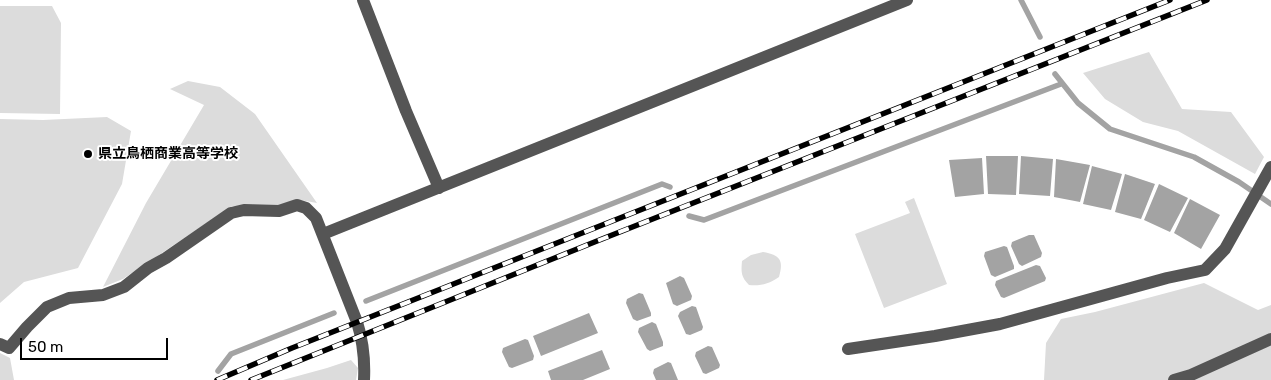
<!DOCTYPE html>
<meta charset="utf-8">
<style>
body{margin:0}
#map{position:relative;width:1271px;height:380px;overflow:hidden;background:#fff;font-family:Rubik,sans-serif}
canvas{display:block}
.scale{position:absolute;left:20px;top:338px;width:148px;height:22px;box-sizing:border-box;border:2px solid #000;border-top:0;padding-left:6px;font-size:15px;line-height:18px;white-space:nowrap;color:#000;-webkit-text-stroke:4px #fff;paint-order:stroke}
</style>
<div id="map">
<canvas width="1271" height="380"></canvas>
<div class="scale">50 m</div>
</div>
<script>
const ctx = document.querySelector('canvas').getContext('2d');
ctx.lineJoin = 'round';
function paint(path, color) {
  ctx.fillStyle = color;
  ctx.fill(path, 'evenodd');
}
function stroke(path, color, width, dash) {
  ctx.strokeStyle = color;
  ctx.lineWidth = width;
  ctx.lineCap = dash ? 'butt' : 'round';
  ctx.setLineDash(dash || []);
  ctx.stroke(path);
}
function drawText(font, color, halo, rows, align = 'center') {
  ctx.font = font + ' Rubik,"Noto Sans JP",sans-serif';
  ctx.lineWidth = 4;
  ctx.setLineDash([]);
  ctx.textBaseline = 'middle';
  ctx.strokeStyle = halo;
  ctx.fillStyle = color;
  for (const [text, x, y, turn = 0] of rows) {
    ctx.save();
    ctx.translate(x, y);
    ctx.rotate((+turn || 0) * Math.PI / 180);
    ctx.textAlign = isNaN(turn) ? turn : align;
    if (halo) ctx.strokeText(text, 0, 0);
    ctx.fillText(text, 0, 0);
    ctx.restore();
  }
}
paint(new Path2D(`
 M0,6H52L61,23L60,114L0,113Z
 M1149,52L1182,109L1231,112L1264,157L1255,174L1178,131L1143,122L1105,99L1083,73Z
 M188,81L220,87L255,114L317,203L300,200L280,205L232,206L123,279L103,287L146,203L204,105L170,89Z
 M107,117L131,131L122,184L78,268L24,282L0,303V119L43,120Z
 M914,198L947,284L884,308L855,234L910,213L905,202Z
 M763,252C780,255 784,260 779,277C769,284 761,286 749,285C741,277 741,272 742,261L751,255Z
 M1204,283L1258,310L1271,305V380H1044L1046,343L1061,319L1095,312Z
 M0,353L10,358L14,380H0Z
 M351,360L358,368L356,380H283L327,368Z`), '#dcdcdc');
paint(new Path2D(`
 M986,156H1018L1016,195L988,194Z
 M1021,156L1053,159L1050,196L1019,194Z
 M982,158L984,194L955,197L949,160Z
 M1056,159L1090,165L1080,202L1054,197Z
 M1092,166L1122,174L1111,210L1083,204Z
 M1125,174L1155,184L1141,219L1115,212Z
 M1159,184L1188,198L1170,232L1144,220Z
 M1190,199L1220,215L1201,249L1174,233Z
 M1029,235H1034L1042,253L1041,257L1022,266L1019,264L1011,246L1012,242Z
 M1004,246L1007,247L1014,266V269L995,277L991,275L984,256L985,252Z
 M1036,265L1040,266L1046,278L1045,281L1004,298L1001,297L995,285L996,281Z
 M680,276L684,278L692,296L691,300L677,306L673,304L666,283Z
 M639,293L643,294L651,313V316L637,321L633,319L626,303L627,299Z
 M692,306L696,307L703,327L702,330L690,335L686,334L678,316L680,312Z
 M589,313L598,333L541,356L533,336Z
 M652,322L656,324L663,342V346L650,351L647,349L638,332L639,328Z
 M525,339L528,340L534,356L533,360L512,368L509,367L502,352L503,348Z
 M708,346L712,347L720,365L719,368L706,374L703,373L695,356L696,352Z
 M602,350L610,369L583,380H551L548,371Z
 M668,362L671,363L678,380H656L653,373L654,369Z`), '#a3a3a3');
stroke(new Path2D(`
 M1021,0L1040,37
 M1055,74L1078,103L1110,129L1194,157L1239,182L1271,204
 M689,216L704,220L1061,84
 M366,301L662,184L670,187
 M218,371L231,354L334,313`), '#a3a3a3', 5.5);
stroke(new Path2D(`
 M363,0L406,111L439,188
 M323,234L907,0
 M0,344L9,348L27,327L47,307L69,298L103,295L124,287L148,268L166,258L231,213L244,210L279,211L297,205L306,208L316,218L357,322C363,341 365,360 364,380
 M848,349L935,336L1000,324L1167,278L1205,270L1225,249L1271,167
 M1174,380L1191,375L1271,339`), '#555', 12);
const rail = new Path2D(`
 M217,380L292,348L1170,0
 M251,380L602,239L1207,0`);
stroke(rail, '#000', 5.5);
stroke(rail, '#fff', 4, [11]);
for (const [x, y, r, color] of [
 [88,154,5,"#000"]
]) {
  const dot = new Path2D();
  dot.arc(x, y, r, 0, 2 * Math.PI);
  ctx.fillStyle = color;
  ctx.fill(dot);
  stroke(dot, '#fff', 2);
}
drawText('bold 14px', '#000', '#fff', [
 ["県立鳥栖商業高等学校",98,154]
], 'left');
</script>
